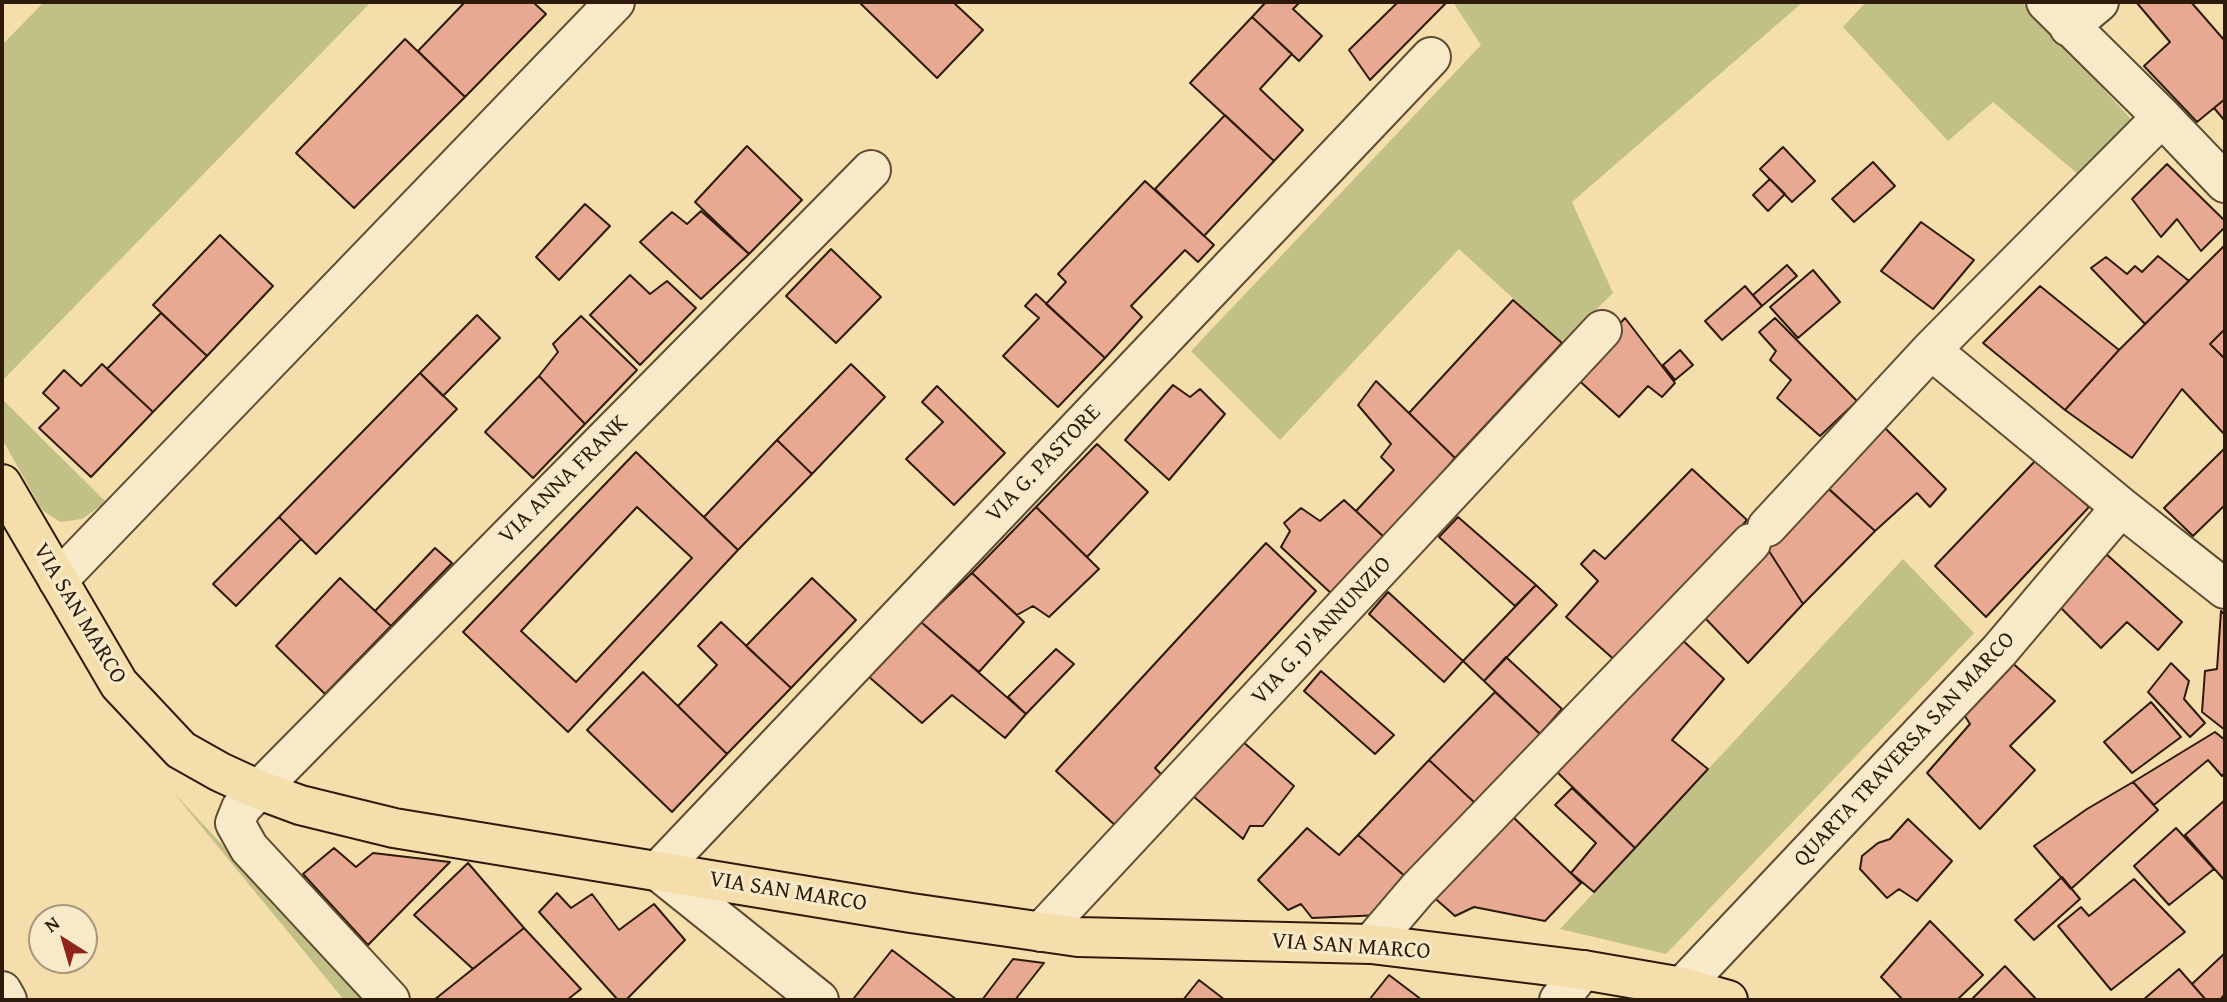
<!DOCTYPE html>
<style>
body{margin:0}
#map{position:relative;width:2227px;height:1002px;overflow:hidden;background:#f4dfac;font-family:"Gentium Book Plus",serif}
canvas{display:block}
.frame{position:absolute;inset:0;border:4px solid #2d1a0a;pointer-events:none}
.north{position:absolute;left:28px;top:904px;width:70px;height:70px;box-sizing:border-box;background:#f8eac9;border:2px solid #a7977d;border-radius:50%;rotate:323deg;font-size:19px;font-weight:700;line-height:28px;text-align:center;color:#2d1a0a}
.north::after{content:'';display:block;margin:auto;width:24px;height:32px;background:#8f2418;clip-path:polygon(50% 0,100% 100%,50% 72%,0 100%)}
</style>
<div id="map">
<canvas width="2227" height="1002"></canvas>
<div class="frame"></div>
<div class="north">N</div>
</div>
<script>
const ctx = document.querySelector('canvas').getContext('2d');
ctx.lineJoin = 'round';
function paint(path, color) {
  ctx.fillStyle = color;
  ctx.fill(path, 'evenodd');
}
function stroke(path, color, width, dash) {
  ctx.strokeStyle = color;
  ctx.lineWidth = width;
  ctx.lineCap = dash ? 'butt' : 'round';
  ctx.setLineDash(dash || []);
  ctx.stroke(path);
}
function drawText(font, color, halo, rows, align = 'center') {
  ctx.font = font + ' "Gentium Book Plus",serif';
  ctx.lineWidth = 6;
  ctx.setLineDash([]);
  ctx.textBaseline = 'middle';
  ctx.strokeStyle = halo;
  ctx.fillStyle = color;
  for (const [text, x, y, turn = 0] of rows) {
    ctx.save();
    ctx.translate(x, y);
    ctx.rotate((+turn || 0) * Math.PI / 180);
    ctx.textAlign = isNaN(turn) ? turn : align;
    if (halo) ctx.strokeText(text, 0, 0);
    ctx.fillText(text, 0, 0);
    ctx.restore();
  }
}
paint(new Path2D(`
 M44,2H371L2,381V45Z
 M1453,2H1803L1572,202L1613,293L1562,343L1459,249L1280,440L1191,351L1481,45Z
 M1866,2H2022L2133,121L2079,175L1993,102L1948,141L1843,27Z
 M2,399L106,502L82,519L60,522L42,510L2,439Z
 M1903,559L1974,633L1666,954L1560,929Z
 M173,792L367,1000H344Z`), '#c1c086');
const building = new Path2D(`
 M465,2H533L546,14L465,97L418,51Z
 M859,2H953L983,30L937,78Z
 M1266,2H1300L1293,9L1322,36L1299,61L1252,17Z
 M1398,2H1447L1370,80L1349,50Z
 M2138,2H2191L2225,41V99L2197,122L2144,66L2170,42L2137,3Z
 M1252,17L1292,54L1260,89L1303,130L1274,161L1190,83Z
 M405,39L465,97L354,208L296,153Z
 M2225,99V121L2214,108Z
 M1225,115L1274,161L1204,236L1155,189Z
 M747,146L802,200L749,254L695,202Z
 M1783,147L1815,181L1792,202L1760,169Z
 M1873,162L1895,186L1854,222L1832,199Z
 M2167,164L2225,221V227L2201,251L2177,219L2161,237L2132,199Z
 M1770,179L1785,194L1768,211L1753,195Z
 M1145,181L1214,245L1198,262L1185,250L1131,306L1142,317L1105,358L1046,304L1066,282L1058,274Z
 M585,204L610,226L559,280L536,257Z
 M701,211L749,254L701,299L640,242L672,212L687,224Z
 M1921,222L1974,260L1933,309L1881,271Z
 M220,235L273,286L207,356L153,305Z
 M2225,245V329L2210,344L2225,359V435L2182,389L2132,458L2065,410L2119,350Z
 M831,249L881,297L836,343L786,296Z
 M2158,256L2189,281L2145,324L2091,268L2106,257L2127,274L2135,266L2142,272Z
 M1787,265L1797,276L1762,306L1753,295Z
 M1813,270L1840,302L1798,338L1770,307Z
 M630,275L650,294L667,281L696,308L640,365L590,315Z
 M1745,286L1762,306L1722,340L1705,321Z
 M2040,286L2119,350L2065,410L1983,343Z
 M1036,294L1105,358L1058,407L1003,356L1039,318L1025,306Z
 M1513,300L1562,343L1455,458L1409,413Z
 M161,313L207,356L153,412L107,369Z
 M477,315L500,338L443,396L420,373Z
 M581,316L637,370L585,424L539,376L558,352L553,344Z
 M1625,318L1675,383L1662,397L1648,386L1619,417L1573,375Z
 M1775,318L1857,401L1820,436L1777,398L1791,380L1770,360L1776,351L1759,332Z
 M2225,329V359L2210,344Z
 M1680,350L1693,365L1675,380L1663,365Z
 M102,364L153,412L91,477L39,428L59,408L43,393L64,370L81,386Z
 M851,364L885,397L812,474L777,440Z
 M420,373L457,409L316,554L279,517Z
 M539,376L585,424L533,478L485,432Z
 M1376,381L1455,458L1386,539L1356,511L1394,470L1381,457L1391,444L1358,405Z
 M1173,385L1190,397L1200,389L1225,414L1169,480L1125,440Z
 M937,386L1005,453L954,505L906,459L943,422L922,402Z
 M1884,427L1946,489L1930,507L1917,493L1875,531L1822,483Z
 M777,440L812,474L738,550L704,517Z
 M1097,444L1148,492L1087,557L1036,507Z
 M2225,448V505L2193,536L2164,508Z
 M636,452L738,550L568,732L463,632ZM637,507L692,558L576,682L521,631Z
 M2036,460L2089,507L1986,617L1935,566Z
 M1692,469L1747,520L1618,663L1566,617L1598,581L1581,564L1594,550L1605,559Z
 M1828,488L1875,531L1803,604L1767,548Z
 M1344,500L1386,539L1333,595L1281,547L1290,531L1284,523L1301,508L1320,521Z
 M1036,507L1099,569L1049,617L1033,606L1017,615L972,573Z
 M279,517L301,539L236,606L213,584Z
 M1458,517L1536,585L1515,606L1439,537Z
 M1266,543L1316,591L1155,768L1165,778L1117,827L1056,771Z
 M435,548L452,563L391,626L375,611Z
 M1767,548L1803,604L1748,663L1705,618Z
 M2105,553L2182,622L2158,650L2127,622L2101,648L2059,606Z
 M972,573L1024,622L979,672L921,622Z
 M340,578L391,626L325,694L276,646Z
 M812,578L856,620L791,688L746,646Z
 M1536,585L1557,605L1484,681L1463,661Z
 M1388,592L1463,661L1444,682L1369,614Z
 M2221,611L2225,615V730L2202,712L2205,671L2217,669Z
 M721,622L791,688L727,754L678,706L717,665L698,646Z
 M921,622L1026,714L1005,738L952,695L922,723L868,676Z
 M1677,635L1724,679L1672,740L1708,769L1635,848L1555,770Z
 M1056,649L1074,664L1026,714L1008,697Z
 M1999,651L2055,701L2010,746L2035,770L1980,829L1927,773L1970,724L1954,699Z
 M1506,657L1562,709L1540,734L1484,681Z
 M2171,663L2189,681L2184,699L2205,723L2190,737L2148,692Z
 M1321,671L1394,735L1375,754L1304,691Z
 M643,672L727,754L672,812L587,730Z
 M1495,692L1540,734L1476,804L1429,760Z
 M2151,702L2181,737L2132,773L2104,742Z
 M2215,732L2225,740V773L2222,776L2208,760L2154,805L2133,782Z
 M1242,741L1294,786L1263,826H1250L1243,839L1193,796Z
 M1429,760L1476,804L1407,878L1358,835Z
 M2133,782L2158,810L2071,889L2034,846L2087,809Z
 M1572,788L1635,848L1594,892L1571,873L1596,843L1555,805Z
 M2225,800V881L2185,835Z
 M1511,815L1581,883L1545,921L1474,907L1455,916L1430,894Z
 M1908,819L1952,861L1917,901L1899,889L1887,898L1860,869L1862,856L1878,843L1890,839Z
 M1307,828L1339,855L1358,835L1407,878L1382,915L1312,918L1301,904L1288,910L1258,880Z
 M2176,828L2214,869L2169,905L2134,866Z
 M334,848L356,867L373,853L450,862L368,945L303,874Z
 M468,863L524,928L473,969L414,915Z
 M2062,877L2080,899L2034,940L2015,920Z
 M2134,879L2185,932L2111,990L2058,926L2081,907L2089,916Z
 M557,893L571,908L592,894L619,930L654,904L685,940L626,1000H618L539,912Z
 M1930,921L1983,975L1957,1000H1903L1881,977Z
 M524,928L581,989L567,1000H434Z
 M892,950L957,1000H857L854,998Z
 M2225,953V994L2220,1000H2206L2192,984Z
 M1013,959L1044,963L1015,1000H982Z
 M2005,966L2037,1000H1971Z
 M2179,969L2206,1000H2143Z
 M1389,975L1422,1000H1369Z
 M1199,980L1225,1000H1183Z`);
paint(building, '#e7a991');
stroke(building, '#2d1a0a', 2);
const minor = new Path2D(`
 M2069,27L2099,2
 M2162,117L2225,183
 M1931,350L2121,507L2225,589
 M1767,527L1931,350L2162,117L2046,2
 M58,580L615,2
 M1041,932L1602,330
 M1371,944L1417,890L1751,543
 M1682,987L1999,651L2121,507
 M2,991L7,1000
 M390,1000L249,848L235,823L241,808L871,170
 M819,1000L658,871L1431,57
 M1559,1000L1583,970`);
const major = new Path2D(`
 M2,484L119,684L181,750L220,772L257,789L300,805L394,828L911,913L1078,937L1371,944L1583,970L1682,987L1728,1000`);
stroke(minor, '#5f4b32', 42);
stroke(major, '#2d1a0a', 42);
stroke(minor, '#f8eac9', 38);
stroke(major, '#f4dfac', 38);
drawText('23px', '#2d1a0a', '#f8eac9', [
 ["VIA G. PASTORE",1044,464,-46],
 ["VIA ANNA FRANK",564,480,-45],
 ["VIA SAN MARCO",79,614,59],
 ["VIA G. D'ANNUNZIO",1322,631,-47],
 ["QUARTA TRAVERSA SAN MARCO",1905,750,-47],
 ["VIA SAN MARCO",788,892,9],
 ["VIA SAN MARCO",1351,947,4]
]);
</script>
